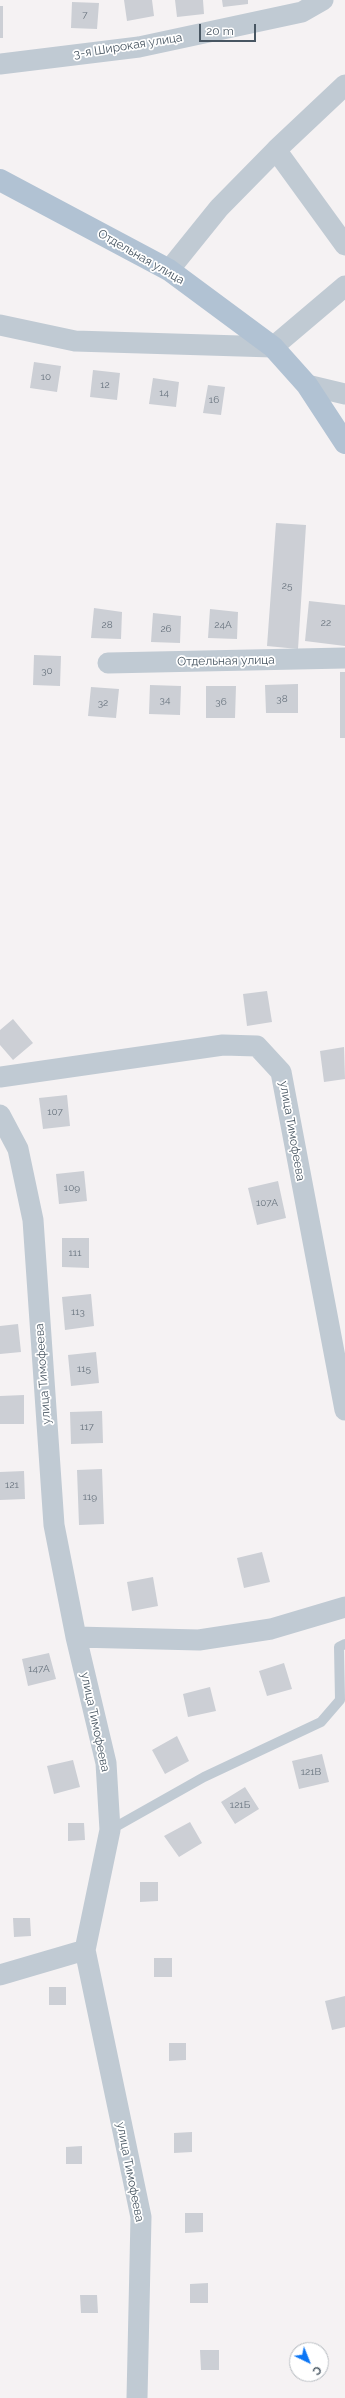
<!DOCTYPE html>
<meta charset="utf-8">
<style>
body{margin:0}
#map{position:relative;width:345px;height:2398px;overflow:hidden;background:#f5f2f3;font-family:Raleway,sans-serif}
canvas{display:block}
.north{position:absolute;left:289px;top:2342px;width:40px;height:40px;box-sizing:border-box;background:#fff;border:1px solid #b6bbc0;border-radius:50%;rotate:137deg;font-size:11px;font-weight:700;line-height:16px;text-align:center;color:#485662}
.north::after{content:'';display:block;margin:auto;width:14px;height:18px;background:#0c76f5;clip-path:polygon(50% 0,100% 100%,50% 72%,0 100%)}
.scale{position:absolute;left:199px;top:24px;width:57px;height:18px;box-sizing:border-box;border:2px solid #485662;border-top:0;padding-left:5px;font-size:12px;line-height:14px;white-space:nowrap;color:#485662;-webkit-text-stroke:3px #fff;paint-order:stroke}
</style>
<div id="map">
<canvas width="345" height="2398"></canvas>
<div class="north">С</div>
<div class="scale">20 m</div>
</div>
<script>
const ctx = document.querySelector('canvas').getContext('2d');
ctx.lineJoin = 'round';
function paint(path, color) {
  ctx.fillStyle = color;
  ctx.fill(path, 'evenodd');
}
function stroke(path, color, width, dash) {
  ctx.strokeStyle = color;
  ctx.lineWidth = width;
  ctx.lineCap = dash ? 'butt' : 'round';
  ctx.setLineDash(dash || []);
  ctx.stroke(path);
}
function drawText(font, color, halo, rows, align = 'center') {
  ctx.font = font + ' Raleway,sans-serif';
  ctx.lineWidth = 3.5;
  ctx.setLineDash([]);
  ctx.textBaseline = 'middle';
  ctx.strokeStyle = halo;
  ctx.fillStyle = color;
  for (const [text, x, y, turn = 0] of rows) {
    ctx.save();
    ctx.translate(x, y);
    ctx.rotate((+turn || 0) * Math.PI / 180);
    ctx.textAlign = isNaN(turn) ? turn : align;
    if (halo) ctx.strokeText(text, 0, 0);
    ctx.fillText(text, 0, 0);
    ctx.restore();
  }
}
paint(new Path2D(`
 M124,0H152L154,16L127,21Z
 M175,0H203L204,14L177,17Z
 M222,0H248V4L223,7Z
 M72,2L99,3L97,29L71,28Z
 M0,6H3V38H0Z
 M34,362L61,366L57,392L30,388Z
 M93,370L120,373L117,400L90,397Z
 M153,378L179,382L176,407L149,404Z
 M208,385L225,387L221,415L203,413Z
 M276,523L306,525L298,649L267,646Z
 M309,601L345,605V646L305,641Z
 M94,608L122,612L121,639L91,638Z
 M210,609L238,612L237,639L208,638Z
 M153,613L181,616L180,643L151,642Z
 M34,655L61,656L60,686L33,685Z
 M340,672H345V738H340Z
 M298,684V713H266L265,685Z
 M150,685L181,686L180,715L149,714Z
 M206,686H236L235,718H206Z
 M91,687L119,689L116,718L88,716Z
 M267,991L272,1022L247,1026L243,994Z
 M13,1019L33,1043L13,1060L0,1045V1030Z
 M344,1047L345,1079L324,1082L320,1051Z
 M67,1095L70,1126L43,1129L39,1098Z
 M84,1171L87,1201L59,1204L56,1174Z
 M278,1181L286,1218L257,1225L248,1188Z
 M62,1238H89V1268L62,1267Z
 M91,1294L94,1326L65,1330L62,1297Z
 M18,1324L21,1352L0,1354V1326Z
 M96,1352L99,1383L71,1386L68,1355Z
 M24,1395V1424H0V1396Z
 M102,1411L103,1443L71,1444L70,1412Z
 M102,1469L104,1524L79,1525L77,1470Z
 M24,1471L25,1499L0,1500V1472Z
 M262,1552L270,1582L244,1588L237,1558Z
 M153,1577L158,1606L132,1611L127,1582Z
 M49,1653L56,1679L28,1686L22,1659Z
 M284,1663L292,1689L267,1696L259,1671Z
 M210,1687L216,1711L188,1717L183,1694Z
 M177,1736L189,1761L165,1774L152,1750Z
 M322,1754L329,1782L299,1789L292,1761Z
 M73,1760L80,1787L54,1794L47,1766Z
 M245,1787L259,1809L235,1824L221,1802Z
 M190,1822L202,1843L179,1857L164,1836Z
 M68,1823H84L85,1840L68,1841Z
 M140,1882H158V1901L140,1902Z
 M13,1918H30L31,1936L14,1937Z
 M154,1958H172V1977H154Z
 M49,1987H66V2005H49Z
 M345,1996V2027L332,2030L325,2001Z
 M169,2043H186V2060L169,2061Z
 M192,2132V2152L174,2153V2133Z
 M82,2146V2164H66V2147Z
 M185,2213H203V2232L185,2233Z
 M208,2283V2303H190V2284Z
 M80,2295H97L98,2313H81Z
 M200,2350H219V2370H201Z`), '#cccfd5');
stroke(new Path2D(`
 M110,1830L204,1777L321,1722L340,1700L339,1647L345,1644`), '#c0cad3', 10);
stroke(new Path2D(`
 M0,64L139,47L302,12L323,0
 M276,150L345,245
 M169,270L219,208L276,150L345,85
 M0,325L75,341L273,347L345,286
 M307,385L345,394
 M108,663L345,658
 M0,1077L223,1045L257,1046L281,1072L345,1410
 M0,1115L18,1149L33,1220L54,1525L76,1637L199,1640L271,1629L345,1607
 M85,1950L141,2217L137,2398
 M0,1975L85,1950L110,1830L106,1763L76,1637`), '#c0cad3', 21);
stroke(new Path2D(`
 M0,180L169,270L273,347L307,385L345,443`), '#b1c2d3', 22);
drawText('10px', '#69747f', null, [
 ["7",85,15],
 ["10",46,377],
 ["12",105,385],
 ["14",164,393],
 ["16",214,400],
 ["25",287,586],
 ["22",326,623],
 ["28",107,625],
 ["24А",223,625],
 ["26",166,629],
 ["30",47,671],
 ["38",282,699],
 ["34",165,700],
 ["36",221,702],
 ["32",103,703],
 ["107",55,1112],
 ["109",72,1188],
 ["107А",267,1203],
 ["111",75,1253],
 ["113",78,1312],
 ["115",84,1369],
 ["117",87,1427],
 ["121",12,1485],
 ["119",90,1497],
 ["147А",39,1669],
 ["121В",311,1772],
 ["121Б",240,1805]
]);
drawText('12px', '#485662', '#fff', [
 ["3-я Широкая улица",128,46,-9],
 ["Отдельная улица",141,257,30],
 ["Отдельная улица",226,661,-1],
 ["улица Тимофеева",292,1131,80],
 ["улица Тимофеева",43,1374,-94],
 ["улица Тимофеева",95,1722,78],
 ["улица Тимофеева",130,2172,79]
]);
</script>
